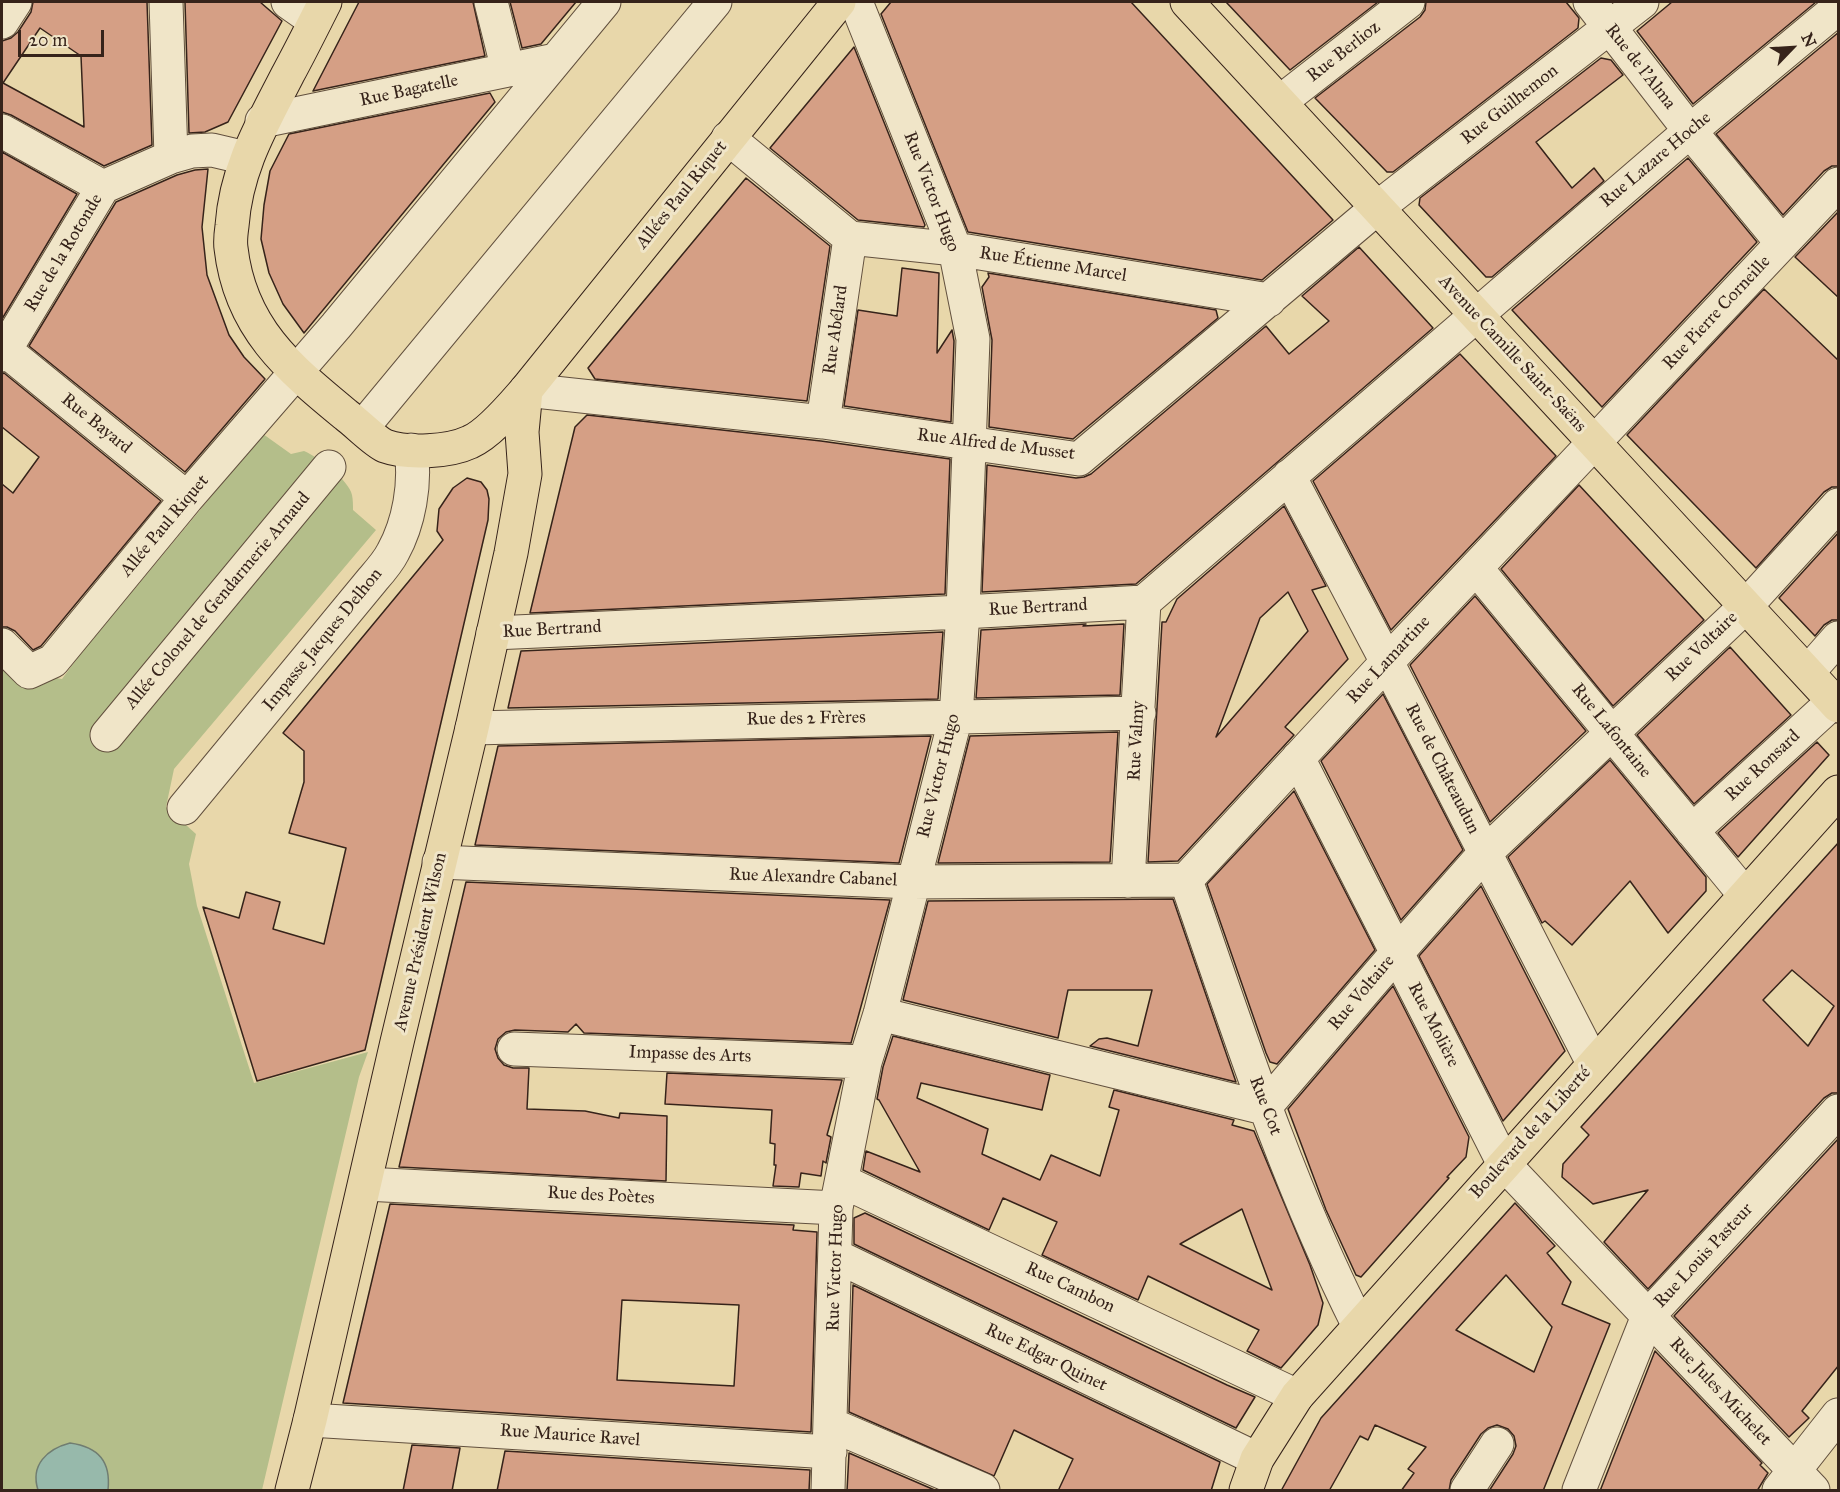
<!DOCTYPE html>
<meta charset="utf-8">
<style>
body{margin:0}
#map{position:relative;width:1840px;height:1492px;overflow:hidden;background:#e8d7aa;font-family:"IM FELL Great Primer",serif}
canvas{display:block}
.frame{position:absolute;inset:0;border:3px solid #36231a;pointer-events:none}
.north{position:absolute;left:1762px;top:18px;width:60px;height:60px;-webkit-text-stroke:4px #f0e5c8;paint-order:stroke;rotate:65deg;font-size:16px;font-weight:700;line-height:24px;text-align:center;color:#36231a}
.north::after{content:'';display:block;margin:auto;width:21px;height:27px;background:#36231a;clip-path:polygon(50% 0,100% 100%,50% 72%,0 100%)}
.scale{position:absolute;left:18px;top:30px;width:86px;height:27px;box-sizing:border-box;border:3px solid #36231a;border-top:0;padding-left:8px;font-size:18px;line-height:21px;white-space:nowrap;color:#36231a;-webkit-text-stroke:4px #f0e5c8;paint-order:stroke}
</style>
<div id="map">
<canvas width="1840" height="1492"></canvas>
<div class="frame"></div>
<div class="north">N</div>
<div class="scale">20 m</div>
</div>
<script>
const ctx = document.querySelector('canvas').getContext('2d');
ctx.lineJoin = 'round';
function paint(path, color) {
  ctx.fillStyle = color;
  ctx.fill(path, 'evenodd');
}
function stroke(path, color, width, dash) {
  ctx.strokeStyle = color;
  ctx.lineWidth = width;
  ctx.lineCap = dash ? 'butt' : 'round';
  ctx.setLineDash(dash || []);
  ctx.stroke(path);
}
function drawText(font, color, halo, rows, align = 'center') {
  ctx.font = font + ' "IM FELL Great Primer",serif';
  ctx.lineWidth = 6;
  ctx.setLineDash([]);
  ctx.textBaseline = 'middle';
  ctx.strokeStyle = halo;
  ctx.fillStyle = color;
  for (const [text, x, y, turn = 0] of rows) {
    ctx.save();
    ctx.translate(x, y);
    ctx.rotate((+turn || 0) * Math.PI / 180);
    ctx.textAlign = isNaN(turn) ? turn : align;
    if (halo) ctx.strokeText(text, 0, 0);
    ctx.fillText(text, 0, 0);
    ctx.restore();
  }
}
paint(new Path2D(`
 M263,434L291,454L304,451C318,457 349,480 352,495C353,500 353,505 353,510L376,530L174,769L166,807L196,834L189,864L197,906L254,1083L368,1052L359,1077L262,1490H2V656L40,675L62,679L79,656Z`), '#b4be8a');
const water = new Path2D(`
 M70,1443C99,1447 111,1462 108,1490H38C30,1465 47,1449 70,1443Z`);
paint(water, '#97b9ab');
stroke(water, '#707d71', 1.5);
const building = new Path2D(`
 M33,2H147L152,145L104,166L11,115L2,112V41L11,38L18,32L31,12ZM40,28L81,56L84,127L3,83Z
 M185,2H260L282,21L228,122L205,132L189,133Z
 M359,2H473L485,56L313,91Z
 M510,2H576L541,44L522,48Z
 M891,2H1131L1333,220L1262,280L968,232L881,14Z
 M1226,2H1378L1290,70Z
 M1426,2H1566L1579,18L1578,28L1393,172H1387L1315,98L1420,17L1425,10Z
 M1672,2H1816L1693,104L1637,31Z
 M1839,32V166H1832L1824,171L1783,215L1716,134Z
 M854,47L925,225L924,227L858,220L770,148Z
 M1601,58L1611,60L1623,75L1536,142L1572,188L1594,168L1604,181L1492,277H1486L1419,205L1420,198Z
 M490,93L495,102L304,333L283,304L269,273L261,239L264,205L270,171L289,134Z
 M2,152L77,194L2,319Z
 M1688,158L1757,242L1602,407L1512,310Z
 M208,169L202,227L207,275L229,335L244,357L265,379L185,472L29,346L116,202L177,175L195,170Z
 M746,178L830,246L807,401L595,379L588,368Z
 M1839,211V298L1795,257Z
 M1359,247L1433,328L1136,584L982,592L987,465L1076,478L1084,477L1091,474L1266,326L1289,354L1329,321L1302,296Z
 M902,268L939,273L937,353L952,330L954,341L951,422L844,406L858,310L897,316Z
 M988,273L1216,310L1218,318L1073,439L989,427L992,340L982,287L989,277Z
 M1764,289L1839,361V487H1832L1824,492L1756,568L1627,435Z
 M1460,354L1556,456L1391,630L1313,481Z
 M4,373L161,501L41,646L33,650L15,631L7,627H2V484L13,493L39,457L2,427V374Z
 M587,415L821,441L950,459L945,594L530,613L575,427Z
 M467,478L481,482L487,490L489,499L488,520L365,1050L257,1081L203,907L239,918L246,892L280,902L273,929L324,944L346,848L289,833L304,782V751L283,733L443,540L437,531L439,509L453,488Z
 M1579,485L1704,620L1613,706L1501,569Z
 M1284,506L1326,586L1312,590L1348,659L1285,727L1294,735L1178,861L1148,862L1162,622H1166L1177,599ZM1288,592L1308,631L1216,737L1260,618Z
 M1839,532V620H1832L1824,625L1815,636L1779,598Z
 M1475,596L1586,731L1490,822L1410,665Z
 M1086,624L1083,626L1124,624L1120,695L976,698L981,630Z
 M943,632L938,699L508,708L521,651Z
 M1730,647L1791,715L1694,804L1637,735Z
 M1383,694L1463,850L1401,920L1321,761Z
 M1118,732L1110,862L938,863L970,736Z
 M931,736L899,863L475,845L498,746Z
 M1817,742L1829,755L1738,857L1718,833Z
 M1610,760L1706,877V891L1668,933L1630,881L1572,945L1545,921L1542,923L1508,857Z
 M1294,791L1375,950L1277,1064L1270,1062L1266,1053L1207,884Z
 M1839,842V1093H1832L1824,1098L1648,1289L1604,1242L1648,1190L1593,1204L1562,1177L1563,1164L1589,1135L1581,1127ZM1792,970L1834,1006L1808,1046L1763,1000Z
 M466,882L890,900L851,1043L584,1033L576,1024L568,1032L515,1030L506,1032L498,1039L495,1049L498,1058L504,1065L513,1068H529L527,1109L585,1111L619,1118L620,1113L667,1116L666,1181L399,1167Z
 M1481,886L1565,1051L1503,1121L1419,956Z
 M1173,899L1236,1082L1090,1046L1099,1039L1107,1038L1138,1046L1152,990H1068L1058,1038L903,1000L928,901Z
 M1393,986L1469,1137L1466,1157L1447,1177L1449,1178L1361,1277L1356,1275L1326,1210L1288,1109Z
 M893,1036L1050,1075L1042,1110L921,1083L917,1098L988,1129L982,1154L1040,1180L1051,1155L1100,1176L1119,1110L1109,1107L1114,1090L1234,1120L1232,1125L1254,1131L1310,1265L1323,1303L1318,1325L1281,1368L1247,1351L1259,1330L1148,1276L1138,1300L1042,1255L1057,1222L1003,1198L989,1230L863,1170L866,1151L920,1172L879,1100L877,1099L883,1067ZM1242,1209L1272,1290L1180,1244Z
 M667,1073L842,1080L827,1135L831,1137L826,1163L823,1161L821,1176L801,1173L799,1187L773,1186L776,1165H774L775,1144L770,1143L772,1110L665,1104Z
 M1839,1138V1365L1802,1411L1809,1418L1789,1437L1674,1316Z
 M1515,1203L1555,1246L1547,1253L1571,1282L1562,1304L1610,1324L1543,1491H1489L1513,1454L1516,1446L1514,1436L1508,1429L1497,1425L1488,1428L1481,1434L1451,1480L1449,1491H1401L1414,1473L1408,1469L1426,1447L1375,1425L1368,1440L1360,1436L1329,1491H1281L1321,1418ZM1506,1275L1552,1327L1534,1372L1456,1330Z
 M390,1204L794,1225L793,1230L817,1232L811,1432L343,1403ZM622,1300L739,1305L734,1386L617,1380Z
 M865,1213L1227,1385L1255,1397L1236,1428L854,1244V1218Z
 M853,1285L1220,1462L1211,1491H1058L1073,1459L1014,1430L994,1476L849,1412Z
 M1655,1351L1762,1463L1760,1465L1768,1473L1757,1491H1600Z
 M412,1445L460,1448L452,1491H403Z
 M505,1451L810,1470L809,1491H497Z
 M849,1453L937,1491H847Z`);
paint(building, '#d59f85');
stroke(building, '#36231a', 1.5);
const minor = new Path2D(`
 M166,2L171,157
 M288,2L315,21
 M491,2L508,70
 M1590,2L1690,131L1782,243
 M2,22L15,2
 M1280,102L1408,2
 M262,121L556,60
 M2,131L103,187
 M728,138L850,238L955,249L1269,300
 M5,350L187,498
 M2,355L103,187L171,157L192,151L212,150L246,158
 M526,390L823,422L1079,459L1377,208L1642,2
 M823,422L850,238
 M362,428L715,2
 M1289,476L1387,662L1593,1063
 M1476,568L1745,895
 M493,633L963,612L1144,602L1690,131L1838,8
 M2,645L29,672L53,661L187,498L336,326L604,2
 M1808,672L1838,638
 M472,728L1139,713
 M107,735L329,467
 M1298,758L1504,1164L1813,1490
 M184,808L373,579C380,571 388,562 393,552C409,523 416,484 411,450
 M1692,831L1834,701
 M439,862L912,882L1186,880
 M1186,880L1387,662L1838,184
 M1186,880C1238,1031 1287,1183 1359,1326
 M1128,881L1144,602
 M880,1014L1264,1108L1396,954L1485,853L1746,606L1838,505
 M514,1049L865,1062
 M842,1181L1297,1396
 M365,1184L836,1208
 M836,1256L1257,1459
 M310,1420L830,1452
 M832,1425L983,1490
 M828,1490L836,1208L865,1062L880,1014L956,716L963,612L973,339L955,249L856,2
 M1467,1490L1497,1444
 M1579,1490L1648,1316L1838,1111
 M1779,1490L1838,1415`);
const major = new Path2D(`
 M325,2C313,26 301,50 288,74C262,125 236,168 232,226C231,233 230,241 231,248C240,328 289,368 346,415C357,423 374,441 385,446C407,454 449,452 470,442C489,434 512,406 526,390L839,2
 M1187,2L1838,706
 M292,1490L310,1420L397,1042L472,728L511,553L525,474L522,432L526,390
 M1246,1490L1257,1459L1297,1396L1838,792`);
stroke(minor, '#62503e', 35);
stroke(major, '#36231a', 35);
stroke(minor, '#f0e5c8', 33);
stroke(major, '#e8d7aa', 33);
drawText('18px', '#36231a', '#f0e5c8', [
 ["Rue Berlioz",1344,52,-38],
 ["Rue de l'Alma",1640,67,52],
 ["Rue Bagatelle",409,91,-12],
 ["Rue Guilhemon",1510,105,-38],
 ["Rue Lazare Hoche",1656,160,-40],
 ["Rue Victor Hugo",931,192,69],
 ["Allées Paul Riquet",682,195,-51],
 ["Rue de la Rotonde",64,253,-59],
 ["Rue Étienne Marcel",1053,265,9],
 ["Rue Pierre Corneille",1717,313,-47],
 ["Rue Abélard",836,330,-82],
 ["Avenue Camille Saint-Saëns",1512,354,47],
 ["Rue Bayard",96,424,39],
 ["Rue Alfred de Musset",996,445,7],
 ["Allée Paul Riquet",165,526,-50],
 ["Allée Colonel de Gendarmerie Arnaud",218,601,-50],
 ["Rue Bertrand",1038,608,-3],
 ["Rue Bertrand",552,630,-3],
 ["Impasse Jacques Delhon",323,640,-51],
 ["Rue Voltaire",1702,647,-44],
 ["Rue Lamartine",1389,660,-47],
 ["Rue des 2 Frères",806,719,-1],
 ["Rue Lafontaine",1611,731,51],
 ["Rue Valmy",1137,741,-87],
 ["Rue Ronsard",1763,766,-43],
 ["Rue de Châteaudun",1442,769,63],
 ["Rue Victor Hugo",939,776,-76],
 ["Rue Alexandre Cabanel",813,878,2],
 ["Avenue Président Wilson",421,942,-77],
 ["Rue Voltaire",1362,993,-50],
 ["Rue Molière",1433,1025,63],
 ["Impasse des Arts",690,1055,2],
 ["Rue Cot",1265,1106,69],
 ["Boulevard de la Liberté",1531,1133,-48],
 ["Rue des Poètes",601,1196,3],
 ["Rue Louis Pasteur",1704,1256,-47],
 ["Rue Victor Hugo",836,1268,-88],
 ["Rue Cambon",1070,1288,25],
 ["Rue Edgar Quinet",1046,1358,26],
 ["Rue Jules Michelet",1720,1392,47],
 ["Rue Maurice Ravel",570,1436,4]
]);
</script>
